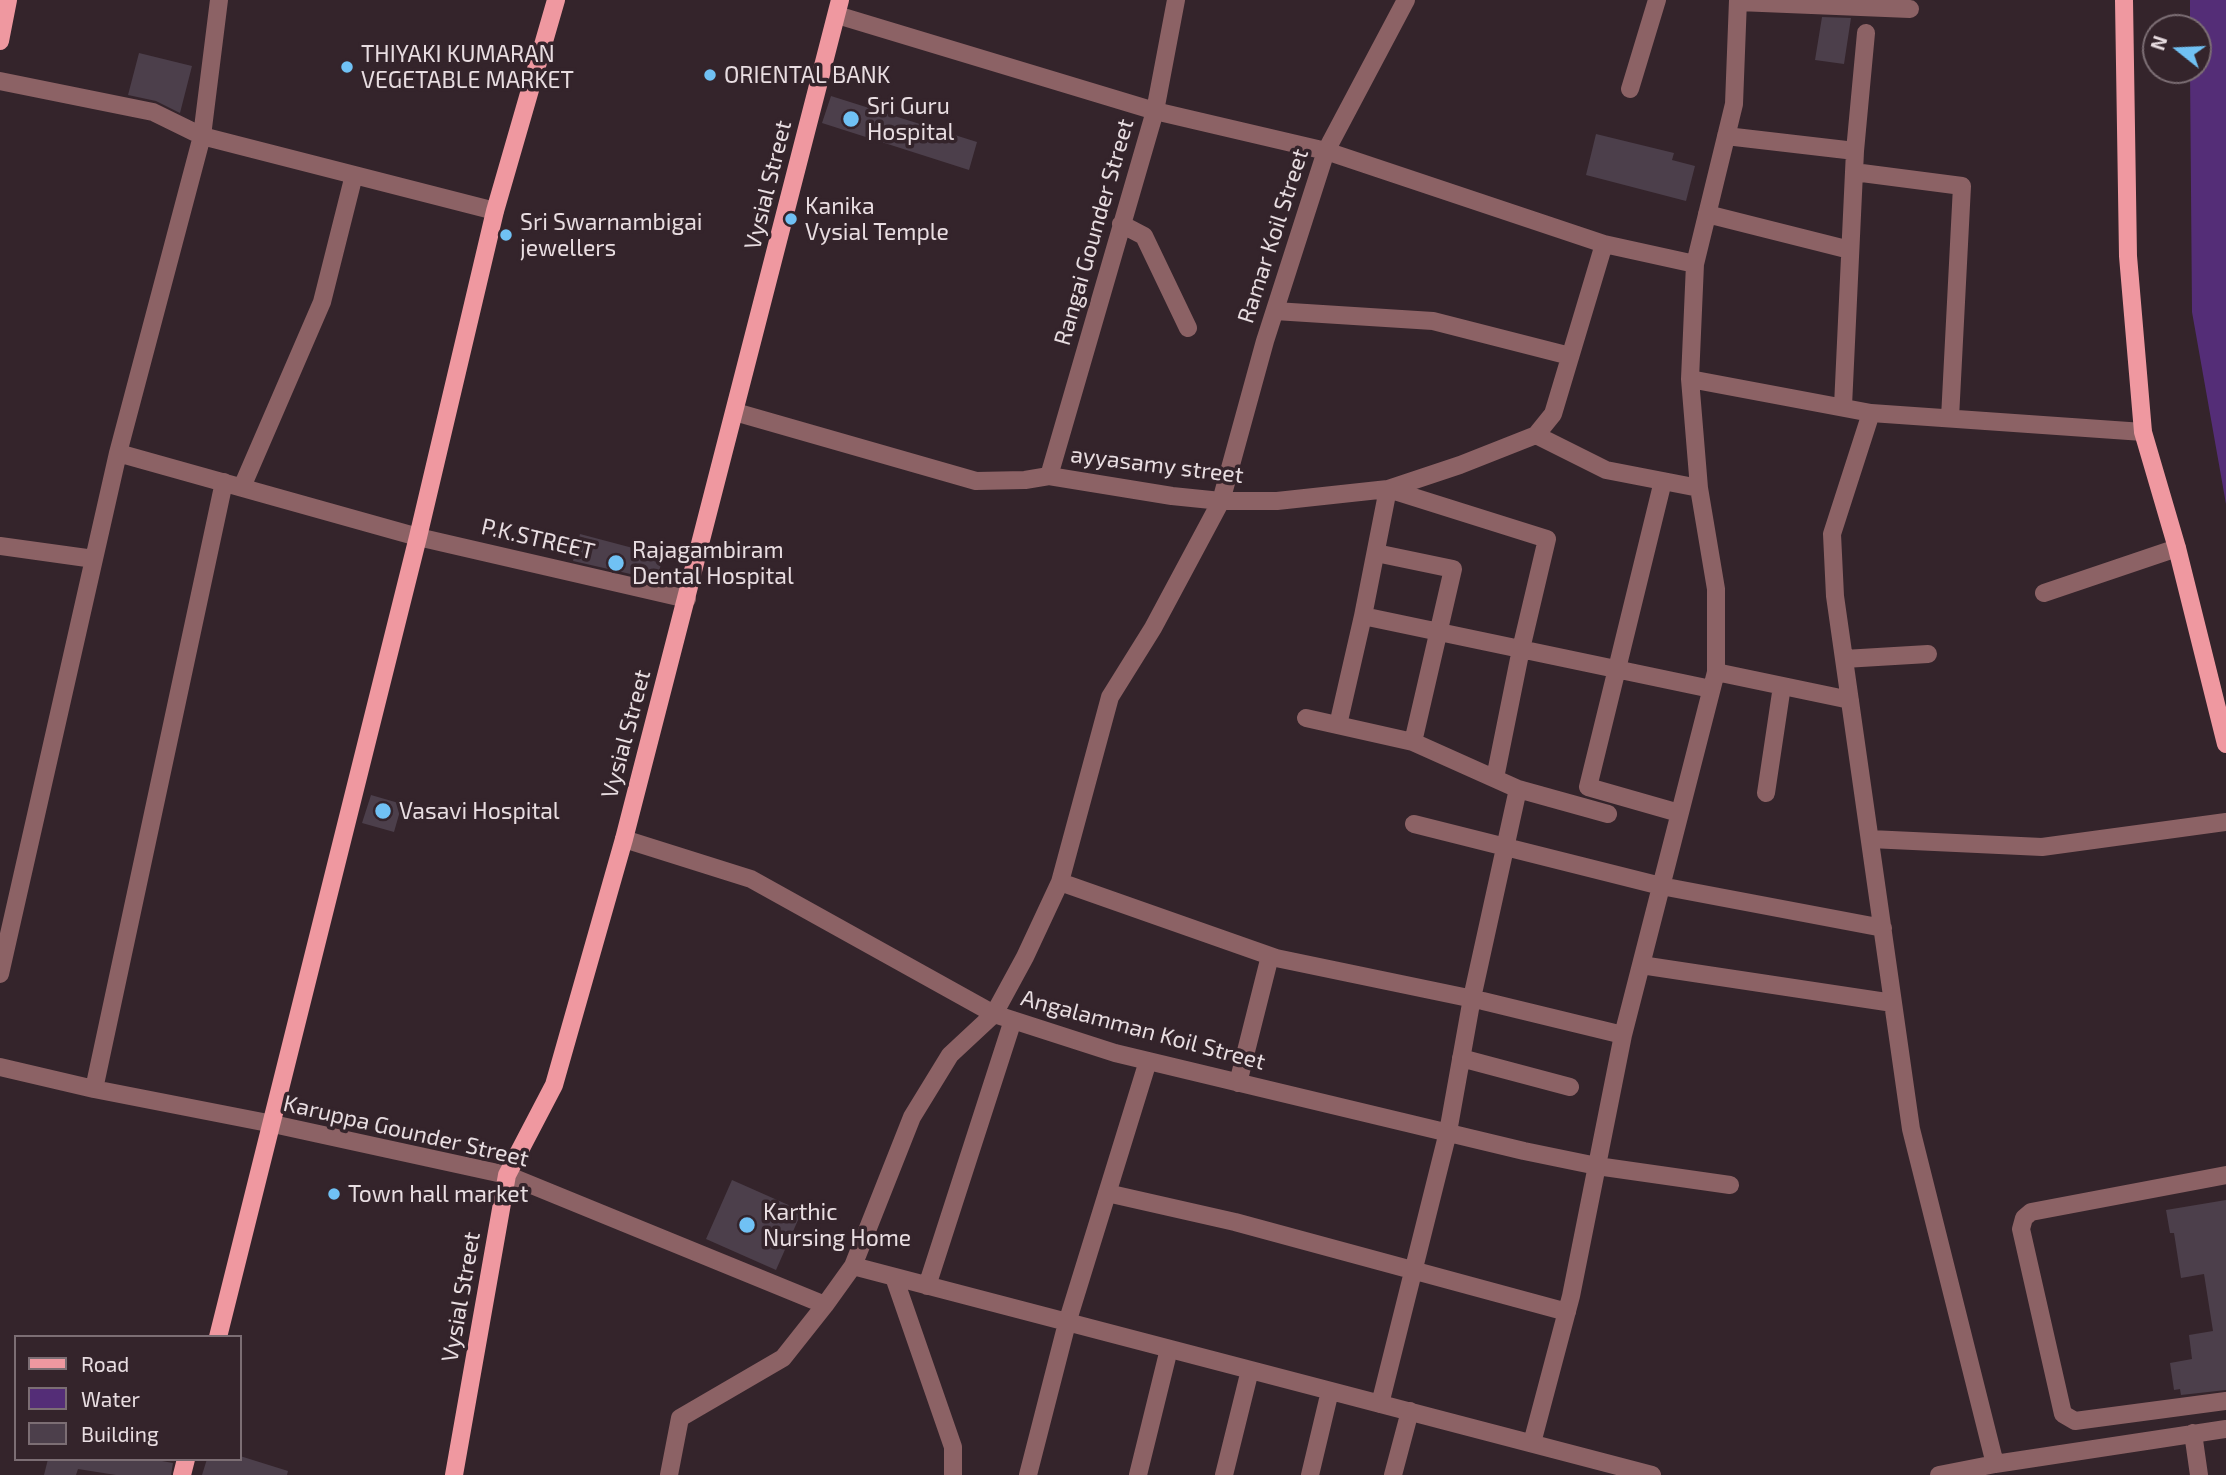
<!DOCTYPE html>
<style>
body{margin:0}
#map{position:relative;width:2226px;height:1475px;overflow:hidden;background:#34242b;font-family:"Exo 2",sans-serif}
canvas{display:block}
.legend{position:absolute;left:14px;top:1335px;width:228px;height:126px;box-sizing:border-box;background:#34242b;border:2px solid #7c6e74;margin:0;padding:9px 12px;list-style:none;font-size:21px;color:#e8dde1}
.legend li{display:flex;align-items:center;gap:14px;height:35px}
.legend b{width:35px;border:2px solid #7c6e74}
.north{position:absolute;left:2142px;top:14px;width:70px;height:70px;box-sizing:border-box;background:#34242b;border:2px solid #7c6e74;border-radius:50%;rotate:288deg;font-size:19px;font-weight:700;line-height:28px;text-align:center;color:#e8dde1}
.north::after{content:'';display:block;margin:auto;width:24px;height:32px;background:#70c1f4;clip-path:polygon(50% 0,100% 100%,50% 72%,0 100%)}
</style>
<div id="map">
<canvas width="2226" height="1475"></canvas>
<ul class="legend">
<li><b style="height:9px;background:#ef98a0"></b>Road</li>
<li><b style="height:19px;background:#542d77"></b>Water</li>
<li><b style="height:19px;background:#4c3f4b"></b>Building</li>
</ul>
<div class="north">N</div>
</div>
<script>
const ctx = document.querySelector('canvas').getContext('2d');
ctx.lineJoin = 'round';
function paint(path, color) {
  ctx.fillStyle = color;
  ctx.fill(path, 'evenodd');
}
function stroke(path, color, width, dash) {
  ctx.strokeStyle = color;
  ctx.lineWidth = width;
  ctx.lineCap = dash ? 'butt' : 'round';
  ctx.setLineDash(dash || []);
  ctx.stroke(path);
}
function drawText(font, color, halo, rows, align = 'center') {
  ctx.font = font + ' "Exo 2",sans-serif';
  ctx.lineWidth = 7;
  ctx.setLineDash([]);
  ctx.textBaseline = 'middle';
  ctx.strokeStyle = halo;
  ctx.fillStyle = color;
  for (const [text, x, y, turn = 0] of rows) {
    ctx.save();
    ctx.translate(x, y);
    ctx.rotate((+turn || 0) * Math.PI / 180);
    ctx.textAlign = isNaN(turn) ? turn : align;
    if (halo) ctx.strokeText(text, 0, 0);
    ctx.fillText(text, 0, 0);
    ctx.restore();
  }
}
paint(new Path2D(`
 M2190,0H2226V504L2192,312L2190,70H2198V28H2190Z`), '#542d77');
paint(new Path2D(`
 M1822,17L1851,18L1844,64L1815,60Z
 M139,53L192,66L180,113L156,101L128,95Z
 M831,96L977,142L969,170L822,123Z
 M1596,134L1674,153L1672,160L1695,166L1686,201L1586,175Z
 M580,534L663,556L657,580L573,561Z
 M371,795L402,804L394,832L362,823Z
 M732,1180L802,1211L776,1270L706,1239Z
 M2226,1200V1390L2181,1395L2180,1389L2174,1390L2170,1363L2192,1359L2189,1335L2213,1331L2204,1274L2181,1278L2174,1233H2170L2166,1210Z
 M240,1456L288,1471L287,1475H202L207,1459H240Z
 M48,1459H151L173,1463L171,1475H116L78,1469L76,1475H44Z`), '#4c3f4b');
stroke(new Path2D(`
 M1738,2L1910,9
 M837,15L1155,111L1326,151L1604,244L1695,264L1734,104L1738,0
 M0,81L153,112L202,136L495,211
 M1630,89L1657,0
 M1726,136L1855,151L1843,406
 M1855,151L1866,33
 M1854,172L1962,186L1950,418
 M1707,214L1850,250
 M1121,224L1144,236L1188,328
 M1275,311L1433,321L1570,356
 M1690,379L1871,413
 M735,412L976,481L1025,480L1049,476L1172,496L1221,501H1277L1388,489L1460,465L1536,435L1553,414L1604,244
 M1536,435L1606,470L1699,488
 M118,453L418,537L687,599
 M1049,476L1155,111L1176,0
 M1663,481L1588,787L1679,813
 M242,487L322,302L354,175
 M0,546L94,559
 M1376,553L1453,569L1413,742
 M2044,593L2177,548
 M1844,659L1928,654
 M1716,672L1850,700
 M1306,718L1413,742L1518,789L1608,814
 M1338,725L1363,616
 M1495,778L1521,649L1547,539L1388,489L1363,616C1479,640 1595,665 1711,689
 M1766,793L1782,686
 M1414,824L1661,886L1883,928
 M624,839L751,879L994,1014L1115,1053L1524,1151L1597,1166L1730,1185
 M1870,839L2042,847L2226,822
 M1060,882L1276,958L1483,1001L1623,1035
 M1641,965L1893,1003
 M0,974L118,453L202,136L219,0
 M1461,1058L1570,1087
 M0,1067L94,1089L273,1124L507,1175L825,1305
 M1238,1083L1270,956
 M94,1089L224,482
 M2226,1175L2031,1212L2024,1218L2021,1229L2063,1414L2075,1421L2226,1401
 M1107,1193L1235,1222L1567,1312
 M853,1266L1652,1475
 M894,1277L953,1447V1475
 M927,1286L1013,1020
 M1380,1404L1448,1132L1472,998L1518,789
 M2193,1433L2199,1475
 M1532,1443L1571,1296L1623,1035L1716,672V589L1699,488L1690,379L1695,264
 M1995,1464L1911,1129L1835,596L1832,534L1871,413L2143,432
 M669,1475L680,1418L783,1358L825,1305L853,1266L912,1117L950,1055L994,1014L1025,957L1060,882L1110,697L1153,628L1221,501L1265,341L1326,151L1406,0
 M1028,1475L1067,1323L1148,1061
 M1138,1475L1169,1349
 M1224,1475L1250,1370
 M1310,1475L1330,1391
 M1393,1475L1410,1411
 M1939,1475L1995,1464L2226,1429`), '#8c6265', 18);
stroke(new Path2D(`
 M2124,0L2128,256L2143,432L2177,548L2226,744
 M0,41L8,0
 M218,1337L418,537L495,211L556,0
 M182,1475L186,1459
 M454,1475L507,1175L554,1085L624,839L840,0`), '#ef98a0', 18);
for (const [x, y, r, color] of [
 [347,67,7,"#70c1f4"],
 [710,75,7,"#70c1f4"],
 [851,119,9,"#70c1f4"],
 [791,219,7,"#70c1f4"],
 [506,235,7,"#70c1f4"],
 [616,563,9,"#70c1f4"],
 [383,811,9,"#70c1f4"],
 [334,1194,7,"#70c1f4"],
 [747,1225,9,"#70c1f4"]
]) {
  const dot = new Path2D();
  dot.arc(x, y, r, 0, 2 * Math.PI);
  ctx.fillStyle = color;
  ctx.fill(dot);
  stroke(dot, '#34242b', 2.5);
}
drawText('23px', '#e8dde1', '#34242b', [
 ["THIYAKI KUMARAN",361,54],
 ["VEGETABLE MARKET",361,80],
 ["ORIENTAL BANK",724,75],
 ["Sri Guru",867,106],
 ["Hospital",867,132],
 ["Kanika",805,206],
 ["Vysial Temple",805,232],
 ["Sri Swarnambigai",520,222],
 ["jewellers",520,248],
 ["Rajagambiram",632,550],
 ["Dental Hospital",632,576],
 ["Vasavi Hospital",399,811],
 ["Town hall market",348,1194],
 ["Karthic",763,1212],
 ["Nursing Home",763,1238]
], 'left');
drawText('23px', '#e8dde1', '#34242b', [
 ["Vysial Street",768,185,-76],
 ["Rangai Gounder Street",1094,232,-74],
 ["Ramar Koil Street",1273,236,-72],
 ["ayyasamy street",1157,465,7],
 ["P.K.STREET",538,539,13],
 ["Vysial Street",626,734,-75],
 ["Angalamman Koil Street",1143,1030,15],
 ["Karuppa Gounder Street",406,1131,13],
 ["Vysial Street",461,1297,-80]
]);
</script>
